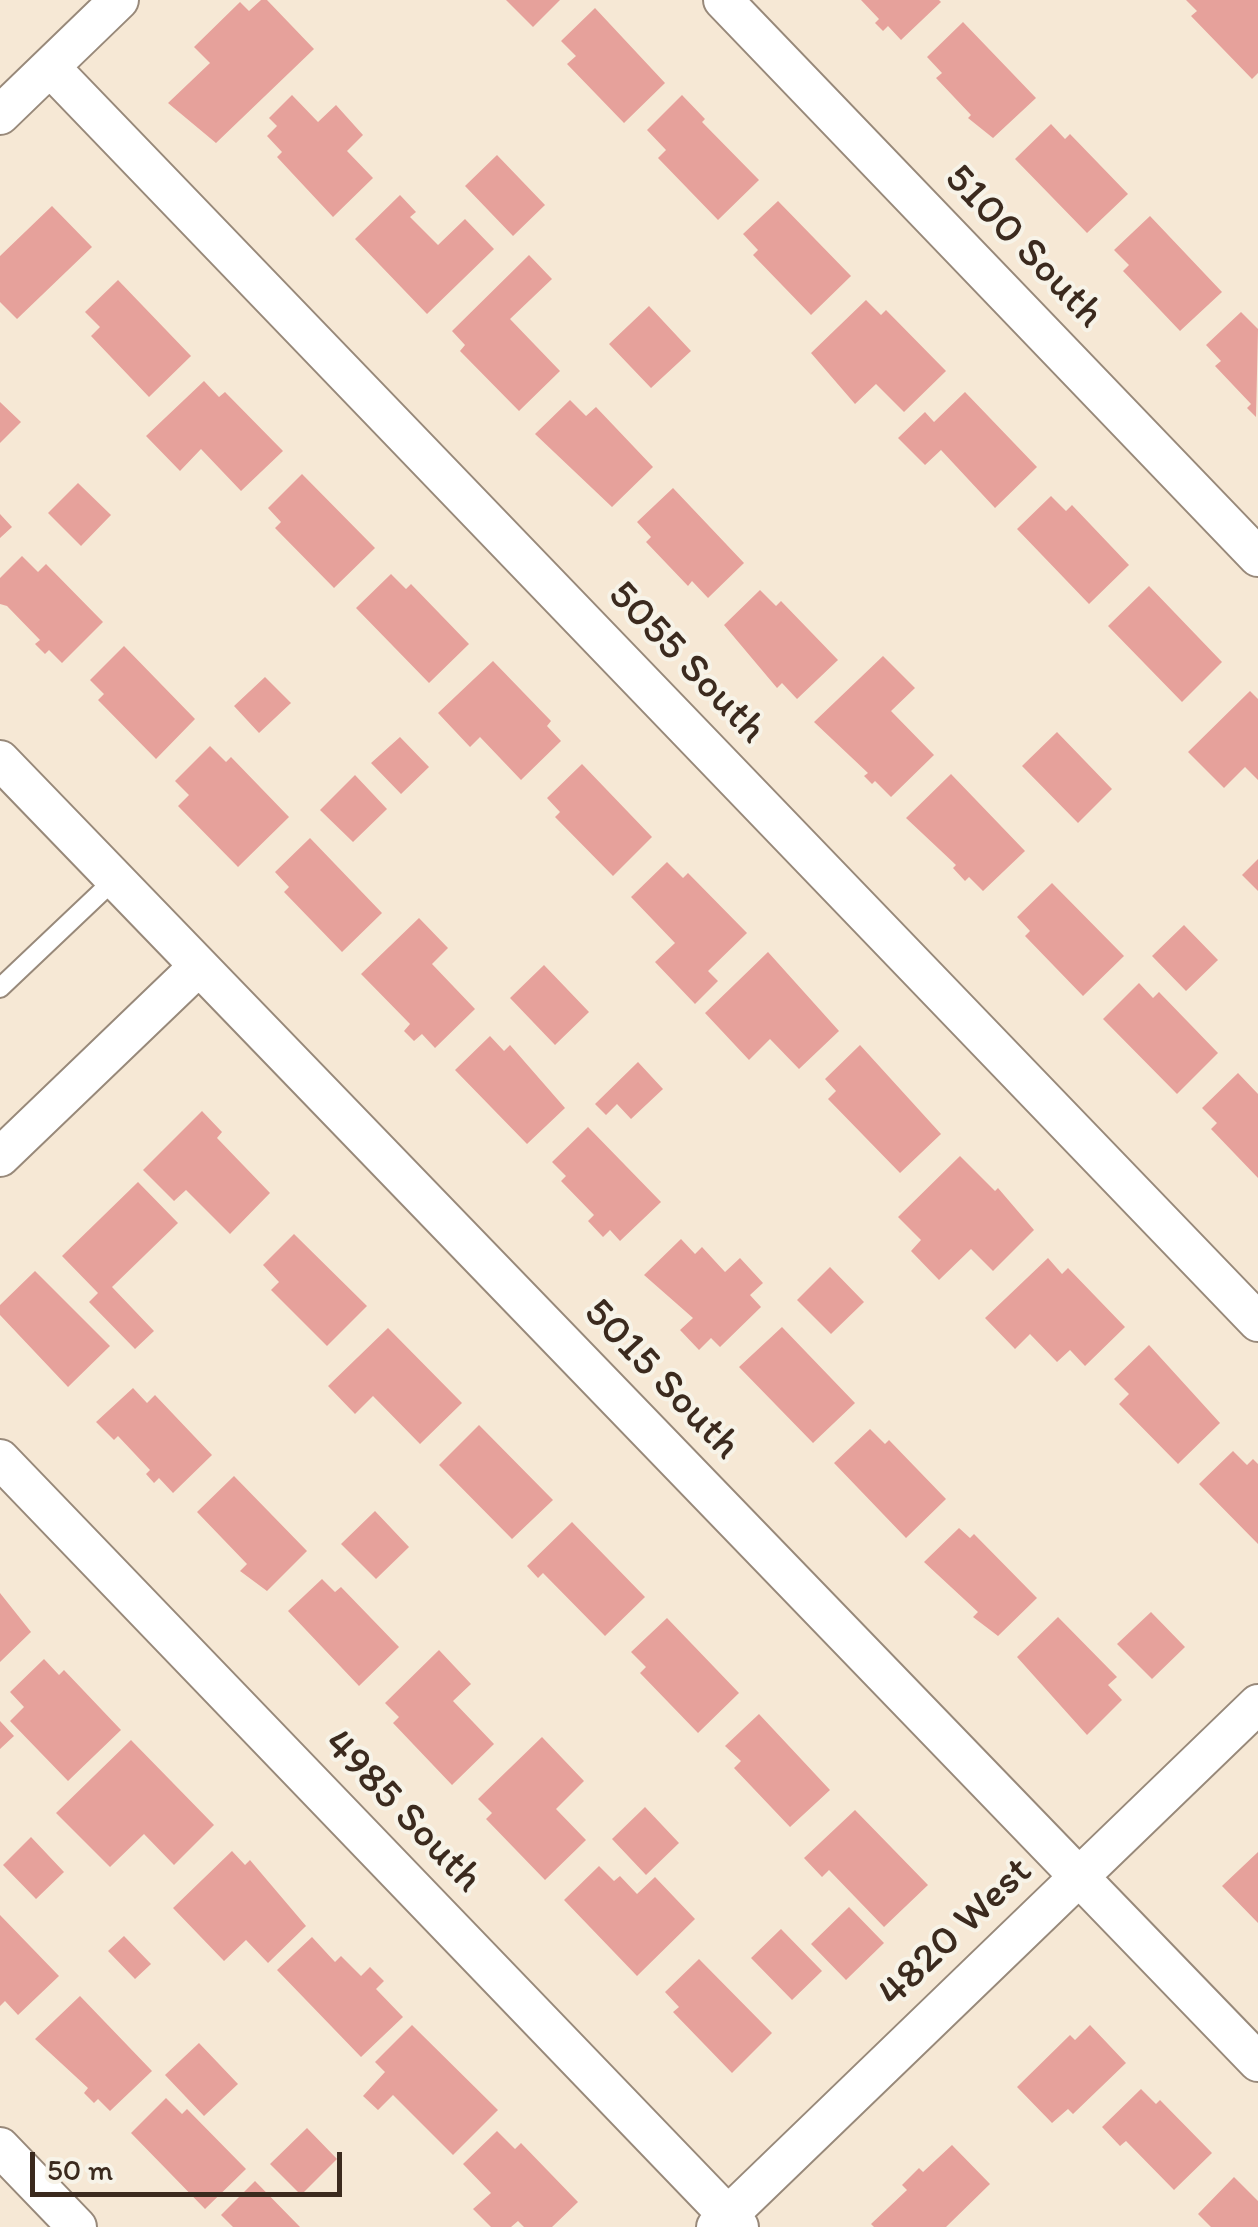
<!DOCTYPE html>
<style>
body{margin:0}
#map{position:relative;width:1258px;height:2227px;overflow:hidden;background:#f6e8d5;font-family:Itim,sans-serif}
canvas{display:block}
.scale{position:absolute;left:30px;top:2152px;width:312px;height:45px;box-sizing:border-box;border:5px solid #3b2a1e;border-top:0;padding-left:12px;font-size:30px;line-height:35px;white-space:nowrap;color:#3b2a1e;-webkit-text-stroke:8px #f7f3e8;paint-order:stroke}
</style>
<div id="map">
<canvas width="1258" height="2227"></canvas>
<div class="scale">50 m</div>
</div>
<script>
const ctx = document.querySelector('canvas').getContext('2d');
ctx.lineJoin = 'round';
function paint(path, color) {
  ctx.fillStyle = color;
  ctx.fill(path, 'evenodd');
}
function stroke(path, color, width, dash) {
  ctx.strokeStyle = color;
  ctx.lineWidth = width;
  ctx.lineCap = dash ? 'butt' : 'round';
  ctx.setLineDash(dash || []);
  ctx.stroke(path);
}
function drawText(font, color, halo, rows, align = 'center') {
  ctx.font = font + ' Itim,sans-serif';
  ctx.lineWidth = 8;
  ctx.setLineDash([]);
  ctx.textBaseline = 'middle';
  ctx.strokeStyle = halo;
  ctx.fillStyle = color;
  for (const [text, x, y, turn = 0] of rows) {
    ctx.save();
    ctx.translate(x, y);
    ctx.rotate((+turn || 0) * Math.PI / 180);
    ctx.textAlign = isNaN(turn) ? turn : align;
    if (halo) ctx.strokeText(text, 0, 0);
    ctx.fillText(text, 0, 0);
    ctx.restore();
  }
}
paint(new Path2D(`
 M261,0H267L314,49L216,143L168,103L210,63L194,47L240,2L249,11Z
 M506,0H560L533,27Z
 M861,0H939L941,2L901,40L888,26L883,31L875,23L879,19Z
 M1186,0H1258V73L1252,79L1191,16L1197,11Z
 M595,8L665,83L624,123L567,64L576,56L561,41Z
 M963,22L1036,98L993,138L968,118L971,115L936,78L942,73L927,57Z
 M292,95L318,122L336,105L363,135L347,151L373,178L333,217L277,157L282,152L267,136L277,126L269,118Z
 M682,95L705,119L702,122L759,180L718,220L658,158L666,150L647,130Z
 M1051,124L1065,139L1070,134L1128,194L1087,233L1015,159Z
 M497,155L545,205L513,236L465,186Z
 M400,195L416,212L410,217L438,245L465,219L494,249L427,314L355,239Z
 M778,201L851,276L811,315L753,255L758,250L743,234Z
 M52,206L92,247L17,319L0,302V256Z
 M1150,216L1222,292L1180,331L1123,271L1129,265L1114,250Z
 M529,255L552,279L510,319L560,371L519,411L460,351L465,345L452,331Z
 M118,280L191,356L149,397L91,336L100,327L85,312Z
 M866,300L881,315L886,310L946,371L904,412L876,384L855,404L811,353Z
 M649,306L691,351L651,388L609,344Z
 M1241,312L1258,329L1256,417L1247,408L1251,404L1215,366L1221,361L1206,345Z
 M204,381L219,397L225,392L283,451L241,491L201,449L180,471L146,436Z
 M965,392L1037,467L995,508L941,450L925,465L898,438L925,412L934,422Z
 M570,400L586,416L596,407L653,467L612,507L535,434Z
 M0,402L21,422L0,443Z
 M302,474L375,548L334,588L275,528L281,522L268,508Z
 M78,483L111,515L81,546L48,513Z
 M673,488L744,563L708,598L692,581L688,586L646,542L651,537L637,522Z
 M1051,496L1066,511L1072,505L1129,565L1089,604L1017,529Z
 M0,514L12,527L0,538Z
 M22,556L38,572L46,564L103,622L62,663L49,650L45,654L35,644L40,640L7,606L0,604V578Z
 M391,574L406,589L411,584L469,644L429,683L356,608Z
 M1149,586L1222,662L1182,702L1108,626Z
 M760,590L776,606L781,601L838,660L797,699L782,683L777,688L724,625Z
 M124,646L195,719L156,759L98,700L104,694L90,680Z
 M883,656L915,688L891,711L934,755L891,797L875,781L872,784L864,776L868,773L814,722Z
 M493,661L551,721L547,726L561,741L521,780L480,737L470,747L438,713Z
 M265,677L291,703L259,733L234,706Z
 M1250,691L1258,699V780L1245,767L1224,788L1188,752Z
 M1057,732L1112,789L1078,823L1022,766Z
 M400,737L429,767L401,794L371,763Z
 M210,746L226,762L231,757L289,817L238,867L178,806L189,795L175,781Z
 M582,764L652,837L613,876L555,817L560,812L547,798Z
 M951,774L1025,851L983,891L969,877L965,881L953,868L956,865L906,818Z
 M355,775L387,809L353,842L320,810Z
 M310,838L382,913L342,952L284,892L289,887L275,872Z
 M1258,859V891L1242,875Z
 M667,862L683,878L688,873L747,933L708,971L718,981L695,1004L655,962L675,943L631,897Z
 M1052,883L1124,956L1083,996L1025,936L1030,931L1017,917Z
 M419,918L448,948L432,964L475,1009L435,1048L422,1034L414,1041L404,1031L410,1024L361,974Z
 M1184,925L1218,960L1186,991L1152,956Z
 M768,952L839,1031L799,1069L770,1039L749,1060L705,1013Z
 M544,965L589,1012L555,1045L510,998Z
 M1139,983L1153,998L1159,992L1218,1053L1177,1094L1103,1019Z
 M490,1036L504,1051L510,1045L565,1108L527,1144L455,1070Z
 M860,1045L941,1134L900,1173L828,1099L836,1091L825,1079Z
 M638,1062L663,1089L631,1119L617,1104L606,1115L595,1104Z
 M1238,1073L1258,1094V1178L1211,1129L1217,1123L1202,1108Z
 M202,1111L222,1132L217,1138L270,1193L230,1234L186,1190L174,1201L143,1170Z
 M588,1127L661,1202L620,1241L610,1230L603,1237L588,1221L594,1215L561,1181L566,1176L552,1162Z
 M960,1156L995,1191L998,1188L1034,1230L993,1271L971,1249L939,1280L911,1251L921,1240L898,1217Z
 M138,1182L178,1223L112,1287L154,1331L135,1349L89,1302L98,1293L62,1256Z
 M294,1234L367,1306L327,1346L271,1290L279,1282L263,1265Z
 M681,1239L695,1254L702,1247L725,1272L740,1258L763,1283L750,1295L761,1307L720,1347L711,1338L699,1350L680,1330L693,1318L644,1275Z
 M1048,1258L1062,1274L1068,1268L1125,1327L1085,1366L1070,1350L1057,1362L1030,1334L1015,1349L985,1318Z
 M830,1267L864,1302L831,1334L797,1300Z
 M35,1271L110,1346L68,1387L0,1315V1305Z
 M782,1327L855,1403L813,1443L739,1367Z
 M388,1328L462,1403L420,1444L373,1396L355,1414L328,1386Z
 M1149,1345L1220,1423L1178,1464L1119,1404L1129,1394L1114,1379Z
 M133,1388L147,1403L155,1395L212,1455L173,1493L159,1478L154,1483L146,1474L150,1470L118,1436L114,1440L96,1422Z
 M479,1425L553,1500L512,1539L439,1465Z
 M870,1429L885,1444L889,1440L946,1499L906,1538L834,1463Z
 M1233,1451L1247,1465L1253,1459L1258,1464V1544L1199,1484Z
 M234,1476L307,1551L267,1591L240,1571L247,1564L197,1512Z
 M375,1511L409,1547L376,1579L341,1544Z
 M572,1522L645,1597L605,1636L543,1573L538,1578L527,1566Z
 M959,1528L970,1538L974,1534L1037,1598L998,1636L973,1617L978,1612L924,1562Z
 M322,1579L335,1592L341,1587L399,1647L359,1686L288,1611Z
 M0,1593L31,1632L0,1662Z
 M1151,1612L1185,1647L1152,1679L1117,1644Z
 M1058,1617L1117,1677L1108,1685L1122,1700L1087,1735L1017,1657Z
 M667,1618L739,1693L698,1733L640,1673L646,1667L631,1652Z
 M439,1650L471,1684L453,1701L494,1744L452,1785L393,1723L399,1717L385,1703Z
 M44,1659L59,1675L64,1670L121,1730L68,1781L10,1721L24,1707L10,1692Z
 M759,1714L830,1790L790,1827L734,1768L741,1761L725,1746Z
 M0,1721L14,1736L0,1749Z
 M542,1737L584,1781L556,1809L586,1840L545,1880L486,1819L492,1813L478,1799Z
 M131,1740L214,1825L174,1865L144,1834L110,1867L56,1813Z
 M645,1807L679,1843L646,1875L612,1839Z
 M855,1810L928,1885L884,1927L829,1870L822,1877L804,1858Z
 M31,1837L64,1872L36,1899L3,1865Z
 M232,1851L245,1865L250,1860L306,1926L268,1963L246,1940L224,1961L173,1908Z
 M1258,1852V1923L1222,1886Z
 M599,1866L614,1881L620,1876L637,1894L655,1877L695,1919L637,1976L564,1900Z
 M849,1907L884,1943L846,1980L811,1944Z
 M0,1915L59,1976L18,2015L5,2001L0,2006Z
 M781,1929L822,1971L792,2000L751,1958Z
 M124,1936L151,1964L135,1979L108,1951Z
 M312,1937L335,1962L341,1956L361,1976L370,1967L384,1981L376,1989L403,2017L361,2057L277,1970Z
 M699,1959L772,2033L732,2073L673,2012L679,2007L665,1992Z
 M80,1996L152,2071L110,2111L98,2099L94,2103L84,2093L88,2088L35,2039Z
 M412,2025L498,2110L453,2155L393,2095L378,2110L363,2096L385,2072L375,2062Z
 M1090,2025L1126,2063L1073,2114L1068,2109L1052,2123L1017,2087L1070,2035L1075,2040Z
 M199,2043L238,2084L204,2116L165,2075Z
 M1141,2089L1156,2104L1160,2100L1212,2153L1174,2190L1126,2141L1120,2146L1102,2127Z
 M166,2098L182,2114L187,2109L246,2169L205,2209L131,2133Z
 M307,2128L337,2159L301,2195L270,2164Z
 M497,2131L515,2149L521,2143L578,2202L552,2227H524L518,2221L511,2227H491L473,2209L491,2193L463,2164Z
 M952,2145L990,2184L946,2227H874L871,2224L907,2190L902,2185L919,2168L923,2172Z
 M1234,2177L1258,2201V2227H1211L1198,2214Z
 M255,2181L300,2227H233L221,2215Z`), '#e6a19b');
const lane = new Path2D(`
 M0,988L115,879`);
const street = new Path2D(`
 M723,0L1258,557
 M50,67L1258,1322
 M0,115L119,0
 M0,760L1258,2062
 M0,1157L199,966
 M0,1459L739,2227
 M0,2147L77,2227
 M716,2227L1258,1704`);
stroke(lane, '#98897a', 22);
stroke(street, '#98897a', 42);
stroke(lane, '#fff', 18);
stroke(street, '#fff', 38);
drawText('42px', '#3b2a1e', '#f7f3e8', [
 ["5100 South",1023,247,46],
 ["5055 South",686,663,46],
 ["5015 South",661,1380,46],
 ["4985 South",402,1812,46],
 ["4820 West",956,1933,-44]
]);
</script>
